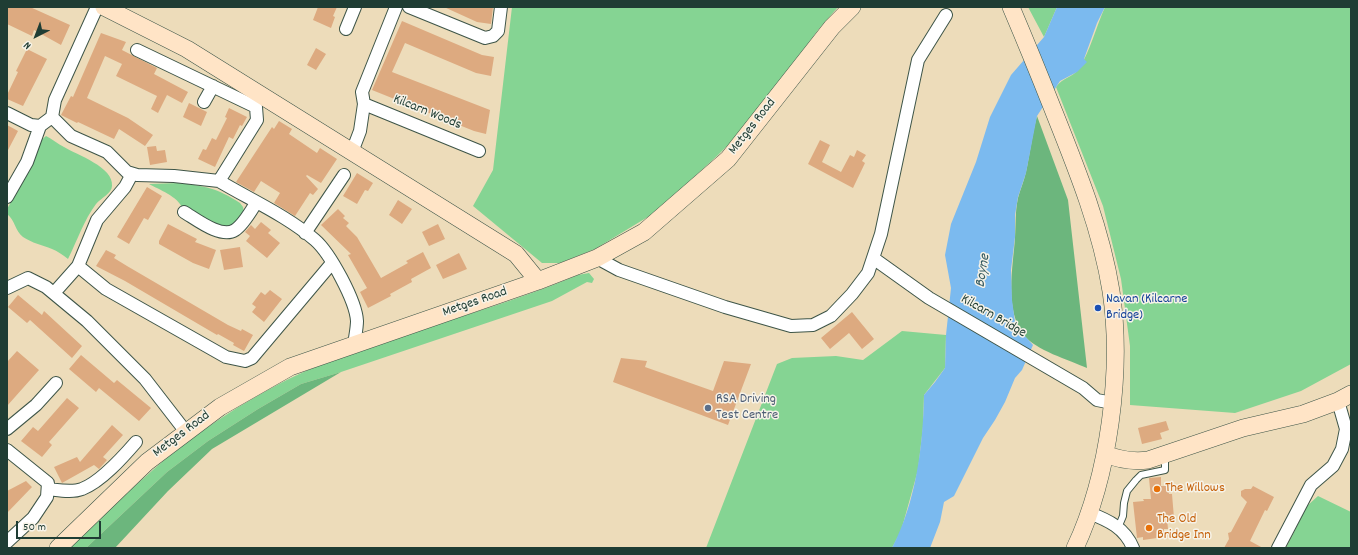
<!DOCTYPE html>
<style>
body{margin:0}
#map{position:relative;width:1358px;height:555px;overflow:hidden;background:#eddcba;font-family:Dekko,sans-serif}
canvas{display:block}
.frame{position:absolute;inset:0;border:8px solid #1f3d34;pointer-events:none}
.north{position:absolute;left:16px;top:16px;width:40px;height:40px;-webkit-text-stroke:3px #f7f3e8;paint-order:stroke;rotate:222deg;font-size:11px;font-weight:700;line-height:16px;text-align:center;color:#1f3d34}
.north::after{content:'';display:block;margin:auto;width:14px;height:18px;background:#1f3d34;clip-path:polygon(50% 0,100% 100%,50% 72%,0 100%)}
.scale{position:absolute;left:16px;top:521px;width:85px;height:18px;box-sizing:border-box;border:2px solid #1f3d34;border-top:0;padding-left:5px;font-size:12px;line-height:14px;white-space:nowrap;color:#1f3d34;-webkit-text-stroke:3px #f7f3e8;paint-order:stroke}
</style>
<div id="map">
<canvas width="1358" height="555"></canvas>
<div class="frame"></div>
<div class="north">N</div>
<div class="scale">50 m</div>
</div>
<script>
const ctx = document.querySelector('canvas').getContext('2d');
ctx.lineJoin = 'round';
function paint(path, color) {
  ctx.fillStyle = color;
  ctx.fill(path, 'evenodd');
}
function stroke(path, color, width, dash) {
  ctx.strokeStyle = color;
  ctx.lineWidth = width;
  ctx.lineCap = dash ? 'butt' : 'round';
  ctx.setLineDash(dash || []);
  ctx.stroke(path);
}
function drawText(font, color, halo, rows, align = 'center') {
  ctx.font = font + ' Dekko,sans-serif';
  ctx.lineWidth = 3;
  ctx.setLineDash([]);
  ctx.textBaseline = 'middle';
  ctx.strokeStyle = halo;
  ctx.fillStyle = color;
  for (const [text, x, y, turn = 0] of rows) {
    ctx.save();
    ctx.translate(x, y);
    ctx.rotate((+turn || 0) * Math.PI / 180);
    ctx.textAlign = isNaN(turn) ? turn : align;
    if (halo) ctx.strokeText(text, 0, 0);
    ctx.fillText(text, 0, 0);
    ctx.restore();
  }
}
paint(new Path2D(`
 M512,7H838L818,30L774,90L737,136L718,155L656,212L595,249L560,263H542L473,206L493,170Z
 M1028,7H1057L1044,37Z
 M1105,7H1351V364L1301,391L1235,413L1130,405V346L1121,279L1103,206L1056,87C1062,78 1073,77 1078,70C1090,52 1096,27 1105,7Z
 M46,136C52,139 58,144 64,147C77,155 114,167 112,186C112,193 101,198 96,204C84,220 77,241 68,259C63,255 57,251 52,249C42,245 32,243 23,237C15,231 15,220 7,214V209L33,164L39,142Z
 M178,183C205,186 217,188 240,203L243,207L244,212L231,228L223,230L182,208C179,197 158,189 149,184Z
 M589,273L594,279L592,283L587,282L552,301L341,372L301,384L258,409L208,441L167,472L86,548H70C98,521 125,494 154,469C196,432 256,393 308,370C396,333 490,312 578,275Z
 M902,331L946,335L945,368L924,395L923,427L918,470L901,531L892,548H706L777,364L792,358L836,356L863,360Z
 M1318,496L1351,512V548H1286L1307,506Z`), '#85d493');
paint(new Path2D(`
 M1037,116L1068,200L1087,368C1069,360 1035,350 1024,335C1004,310 1013,267 1015,238C1016,224 1015,212 1018,198C1020,190 1024,181 1026,172C1030,154 1032,135 1037,116Z
 M341,372L212,449L168,491L115,548H86L167,472L208,441L258,409L301,384Z`), '#6cb67d');
paint(new Path2D(`
 M1057,7H1105L1097,23L1084,59L1087,62L1077,72L1060,81L1037,116L1026,173L1018,197L1015,215V237L1011,270L1012,300L1015,322L1024,335L1033,345L1022,370L1015,378L1005,402L995,420L983,438L954,496L944,502L940,522L930,548H892C916,502 923,446 924,395L935,382L945,368L946,335L951,288L945,255L951,224L976,162L990,117L1011,75L1044,37Z`), '#7bbaef');
paint(new Path2D(`
 M7,7H30L70,25L61,45L34,30L32,36L7,24Z
 M318,7H337L333,16L335,17L331,28L313,20Z
 M444,7H493L491,24L477,22Z
 M402,21L482,55L494,57L491,76L476,73L405,43L392,72L490,110L486,134L474,131L372,90Z
 M101,33L126,42L122,50L157,68L154,74L188,92L182,103L167,95L158,113L151,109L157,96L116,76L122,64L105,56L87,98L128,118L153,135L145,146L119,129L114,139L78,122L77,123L61,115L71,96L73,97Z
 M316,48L326,54L316,70L307,65Z
 M27,49L47,59L23,106L7,99V95L18,72L16,71Z
 M189,103L207,112L201,126L183,117Z
 M229,108L247,117L242,126L240,125L233,139L229,137L215,167L198,159L203,149L206,150L212,138L216,140L227,118L225,117Z
 M279,121L292,129L289,134L317,153L320,148L337,159L321,183L307,175L306,176L318,189L313,195L310,193L295,216L274,203L280,193L261,181L254,192L236,182L272,127L274,129Z
 M7,125L18,131L7,152Z
 M820,140L830,145L822,162L841,172L850,155L854,157L857,150L866,155L862,161L865,163L853,188L808,164Z
 M156,146L157,151L165,150L167,162L150,165L147,147Z
 M357,173L373,183L368,191L365,190L357,204L343,196Z
 M147,187L162,196L148,220L144,218L129,244L117,237Z
 M398,200L412,209L402,224L389,215Z
 M338,209L345,216L343,218L349,223L346,226L357,237L381,278L408,263L406,261L423,252L431,268L411,279L412,282L390,294L391,296L368,308L360,292L367,288L348,255L351,254L321,225Z
 M261,222L271,230L268,233L280,243L267,258L246,241L250,236L245,232L251,225L255,229Z
 M168,224L197,239L195,242L216,250L209,269L193,263L159,244V241Z
 M438,224L445,239L429,246L422,232Z
 M240,247L243,267L224,270L220,250Z
 M106,250L116,255L114,258L127,266L228,325L241,331L242,329L253,335L244,351L233,345L234,343L218,334L217,335L125,281L96,266Z
 M459,253L467,269L443,279L436,265Z
 M270,290L282,299L264,322L252,312L256,307L252,304L261,292L265,295Z
 M18,295L42,315L44,311L82,346L72,358L30,320L27,323L8,307Z
 M852,312L874,339L862,349L849,333L830,349L821,338Z
 M17,351L39,370L7,406V362Z
 M81,355L114,383L117,380L151,408L139,421L99,388L96,392L69,369Z
 M621,358L647,361L645,367L713,391L724,361L751,364L728,425L613,382Z
 M67,398L79,408L49,442L52,445L42,457L21,441L33,427L38,431Z
 M1166,421L1169,430L1160,433L1162,439L1142,444L1138,428Z
 M112,425L123,435L103,457L107,460L99,469L94,465L62,483L54,467L77,457L80,462Z
 M1161,477V486H1168L1169,494H1172L1174,518H1167L1168,529H1164V537L1143,540V537L1137,538L1133,502L1144,501L1143,499H1151L1149,478Z
 M26,481L32,487L7,513V491Z
 M1253,486L1274,497L1267,511L1265,510L1250,541L1263,548H1224L1229,539L1228,533L1231,532L1247,502L1241,496V491L1245,489H1251Z`), '#ddaa80');
const lane = new Path2D(`
 M1118,528L1123,516L1124,503L1127,491L1136,480L1141,475L1165,470V456`);
const street = new Path2D(`
 M97,7L55,100L52,117L71,136L107,152L127,172L137,175L174,176L219,181L257,120L256,107L137,50
 M409,7L485,38L493,36L498,31L501,7
 M346,29L355,7
 M204,102L213,86
 M364,104L362,92L396,7
 M7,113L31,125L40,126
 M352,152L360,131L364,104L479,151
 M219,181C251,200 287,216 315,240C330,253 356,301 357,321C357,328 355,337 354,345
 M7,197L27,162L40,126L52,117
 M184,212C196,219 221,239 235,230C243,225 251,211 256,203
 M305,233L344,175
 M597,258L619,270L725,307L791,326L813,325L831,316L852,294L868,273L881,234L918,60L946,15
 M873,258L929,298L1083,388L1097,400L1112,403
 M78,266L106,289L226,357L245,361L252,358L332,263
 M7,288L28,278L46,287L87,321L145,379L186,432
 M54,293L78,266L97,220L125,187L132,174
 M7,429L36,405L56,383
 M7,450L48,483L47,497L33,518L7,542
 M48,489C58,490 72,493 82,489C101,482 123,457 136,442
 M1089,513C1108,520 1125,528 1133,548
 M1278,548L1311,485L1333,466L1342,449L1346,429L1338,401`);
const secondary = new Path2D(`
 M104,7L187,49L516,254L538,281
 M1011,7C1025,40 1039,74 1052,107C1076,167 1101,228 1111,291C1123,370 1109,476 1075,548
 M1105,454C1120,460 1133,462 1148,460L1243,428L1303,414L1338,401L1351,394
 M58,548L147,462L220,407L290,367L538,281L597,258L644,232L728,159L832,27L852,7`);
stroke(lane, '#3e5548', 8);
stroke(street, '#3e5548', 14);
stroke(secondary, '#3e5548', 18);
stroke(lane, '#fff', 6);
stroke(street, '#fff', 12);
stroke(secondary, '#ffe4c6', 17);
for (const [x, y, r, color] of [
 [1098,308,4,"#1a4fb4"],
 [708,408,4,"#5c6f8a"],
 [1157,489,4,"#e8710a"],
 [1149,528,4,"#e8710a"]
]) {
  const dot = new Path2D();
  dot.arc(x, y, r, 0, 2 * Math.PI);
  ctx.fillStyle = color;
  ctx.fill(dot);
  stroke(dot, '#f7f3e8', 1.5);
}
drawText('14px', '#1f3d34', '#f7f3e8', [
 ["Kilcarn Woods",427,113,22],
 ["Metges Road",753,127,-52],
 ["Metges Road",475,303,-19],
 ["Kilcarn Bridge",993,317,30],
 ["Metges Road",182,435,-37]
]);
drawText('14px', '#164399', '#f7f3e8', [
 ["Navan (Kilcarne",1106,300],
 ["Bridge)",1106,316]
], 'left');
drawText('14px', '#4e5e75', '#f7f3e8', [
 ["RSA Driving",716,400],
 ["Test Centre",716,416]
], 'left');
drawText('14px', '#c56008', '#f7f3e8', [
 ["The Willows",1165,489],
 ["The Old",1157,520],
 ["Bridge Inn",1157,536]
], 'left');
drawText('italic 15px', '#365c63', '#f7f3e8', [
 ["Boyne",984,271,-81]
]);
</script>
